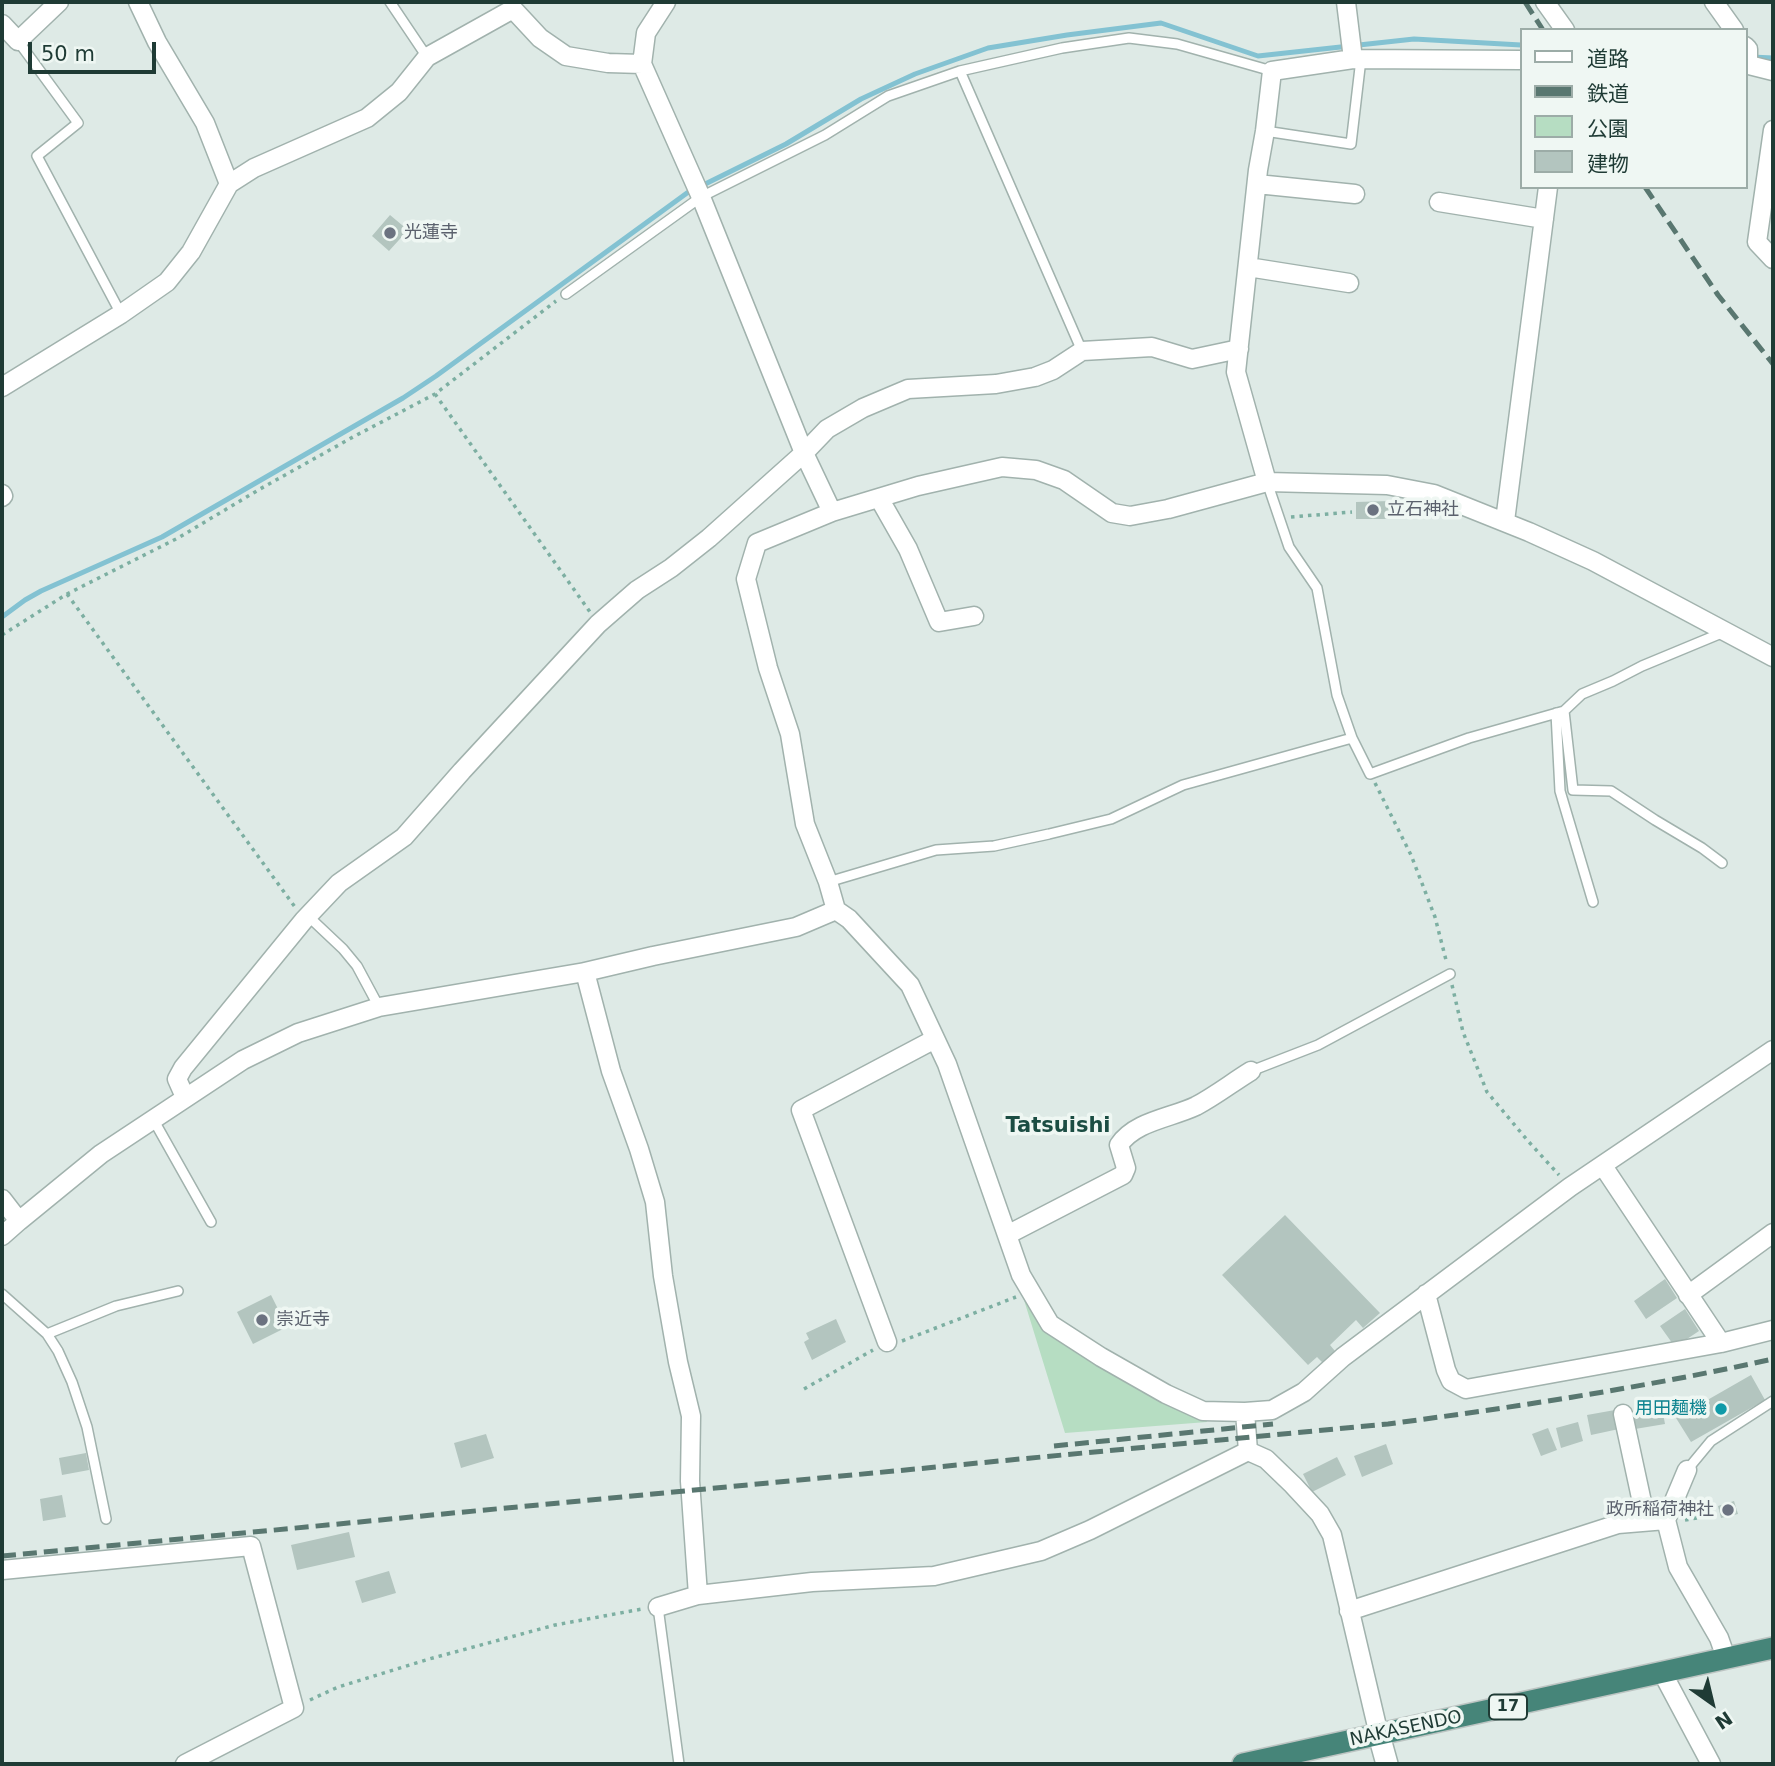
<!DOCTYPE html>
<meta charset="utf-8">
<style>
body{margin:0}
#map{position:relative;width:1775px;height:1766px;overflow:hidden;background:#deeae6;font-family:"DejaVu Sans","Noto Sans JP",sans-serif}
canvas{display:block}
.frame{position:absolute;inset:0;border:4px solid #1f3b35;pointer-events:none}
.legend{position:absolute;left:1520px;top:28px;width:228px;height:161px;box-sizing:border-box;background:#eff7f3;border:2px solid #9caca7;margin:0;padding:9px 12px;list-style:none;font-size:21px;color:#1f3b35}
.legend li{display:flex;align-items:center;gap:14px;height:35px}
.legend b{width:35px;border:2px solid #9caca7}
.north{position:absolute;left:1677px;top:1668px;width:70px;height:70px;-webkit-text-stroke:5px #eff7f3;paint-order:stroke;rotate:146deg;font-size:19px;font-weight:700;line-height:28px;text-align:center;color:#1f3b35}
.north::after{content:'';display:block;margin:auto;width:24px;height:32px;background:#1f3b35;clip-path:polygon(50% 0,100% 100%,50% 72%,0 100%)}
.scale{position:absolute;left:28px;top:42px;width:128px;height:32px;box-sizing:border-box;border:4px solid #1f3b35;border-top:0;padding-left:9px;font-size:21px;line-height:24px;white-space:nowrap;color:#1f3b35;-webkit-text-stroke:5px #eff7f3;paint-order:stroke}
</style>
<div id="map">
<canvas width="1775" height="1766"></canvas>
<div class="frame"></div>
<ul class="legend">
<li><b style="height:9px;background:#fff"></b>道路</li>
<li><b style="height:9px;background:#597770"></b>鉄道</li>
<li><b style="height:19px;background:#b6ddc2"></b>公園</li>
<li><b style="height:19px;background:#b3c5bf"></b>建物</li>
</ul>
<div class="north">N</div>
<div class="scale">50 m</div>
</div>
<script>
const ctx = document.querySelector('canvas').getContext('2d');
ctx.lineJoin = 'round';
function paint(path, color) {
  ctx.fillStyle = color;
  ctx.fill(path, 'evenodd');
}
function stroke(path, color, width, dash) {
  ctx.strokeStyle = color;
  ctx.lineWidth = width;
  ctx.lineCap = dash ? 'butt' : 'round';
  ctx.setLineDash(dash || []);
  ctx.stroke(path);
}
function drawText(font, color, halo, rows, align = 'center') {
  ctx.font = font + ' "DejaVu Sans","Noto Sans JP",sans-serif';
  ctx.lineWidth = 7;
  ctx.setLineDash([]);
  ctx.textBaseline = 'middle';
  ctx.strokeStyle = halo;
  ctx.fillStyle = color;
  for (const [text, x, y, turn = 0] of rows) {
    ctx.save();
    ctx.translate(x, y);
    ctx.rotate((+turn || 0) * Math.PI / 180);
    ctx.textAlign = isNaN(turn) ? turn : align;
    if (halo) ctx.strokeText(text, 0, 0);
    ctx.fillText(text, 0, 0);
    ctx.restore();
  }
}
paint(new Path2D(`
 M1024,1300L1034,1313L1206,1416L1207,1422L1065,1433Z`), '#b6ddc2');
stroke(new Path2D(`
 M1752,57L1773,58
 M2,617L25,600L41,591L162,537L403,398L436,376L687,193L786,144L861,99L915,74L988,48L1067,35L1161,23L1258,56L1414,39L1521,45`), '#83c2d2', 5);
paint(new Path2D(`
 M390,215L408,230L389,251L372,236Z
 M1390,501L1391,519H1356V502Z
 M1285,1215L1380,1313L1363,1328L1356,1320L1330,1345L1335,1351L1323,1363L1317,1357L1308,1365L1222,1275Z
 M1665,1279L1677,1298L1646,1319L1634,1301Z
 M271,1295L287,1327L253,1344L237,1312Z
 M1685,1309L1699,1331L1675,1347L1660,1326Z
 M836,1319L846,1342L812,1360L804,1342L809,1339L806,1333Z
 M1751,1375L1765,1400L1691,1442L1676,1418Z
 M1662,1408L1665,1424L1635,1429L1632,1413Z
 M1615,1410L1619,1429L1591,1435L1587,1415Z
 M1578,1422L1583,1441L1561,1448L1556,1428Z
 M1548,1428L1557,1450L1541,1456L1532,1434Z
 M486,1434L494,1458L461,1468L454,1443Z
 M1386,1444L1393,1464L1362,1477L1354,1456Z
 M86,1453L89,1470L62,1475L59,1458Z
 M1337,1457L1346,1475L1312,1492L1303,1474Z
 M62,1495L66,1517L43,1521L40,1499Z
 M1734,1501L1738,1514L1721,1518L1718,1506Z
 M349,1532L355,1557L297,1570L291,1545Z
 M389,1571L396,1593L362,1603L355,1581Z`), '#b3c5bf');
const service = new Path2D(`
 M390,2L427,57
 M18,41L78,123L37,156L121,314
 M960,71L1082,351
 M1265,131L1351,144L1361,59
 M566,294L701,197L825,135L888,96L960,71L1062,48L1129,38L1177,44L1272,71
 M1267,482L1289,547L1317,588L1337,695L1352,738L1370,774L1469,738L1564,711L1582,694L1613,681L1642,666L1724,632
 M1564,711L1573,790L1611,791L1655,820L1702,848L1722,863
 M1556,713L1560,791L1593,902
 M828,882L936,850L994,846L1049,834L1111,819L1183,785L1352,738
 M308,916L343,949L357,966L379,1007
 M1251,1071L1318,1045L1450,974
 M153,1119L211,1222
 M2,1294L47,1334L58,1351L72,1382L87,1427L106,1519
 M47,1334L116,1306L178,1291
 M1687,1470L1711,1441L1773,1401
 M658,1607L679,1764`);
const minor = new Path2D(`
 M138,2L157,42L205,123L229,184
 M1346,2L1353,59
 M1545,2L1565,30
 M1714,2L1734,30
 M2,24L18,41L59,2
 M1745,46L1748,49V64
 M1745,64L1773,71
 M1773,130L1757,242L1773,259
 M1257,184L1355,194
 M1439,202L1544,219
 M1248,267L1349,283
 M2,387L121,314L167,282L191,252L229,184L254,168L367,118L399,92L427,57L513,9L540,38L566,56L608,63L642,64
 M1267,482L1236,372L1258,170L1265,131L1272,71L1353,59L1521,60
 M2,494L3,496L2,497
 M879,498L908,549L939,622L974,616
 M832,512L918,486L1002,467L1036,470L1064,480L1112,513L1130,516L1168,509L1267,482L1387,485L1434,494L1529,532L1593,561L1773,657
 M1505,521L1548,187
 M836,910L849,919L910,985L947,1064L1021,1275L1050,1324L1101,1357L1166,1394L1203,1411L1245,1412L1272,1410L1304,1392L1343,1357L1570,1187L1773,1050
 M585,972L611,1071L639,1149L655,1202L663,1276L678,1362L691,1416L690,1481L698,1595
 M185,1097L177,1079L183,1068L304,920L339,883L404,837L462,771L598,624L637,590L671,568L709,538L804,453L827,429L863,408L908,389L996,384L1035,377L1053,370L1082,351L1152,347L1192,359L1239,349
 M1603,1166L1721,1343
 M2,1199L19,1221
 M1007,1235L1123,1175L1126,1168L1119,1145C1135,1121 1171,1118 1196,1106C1215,1096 1233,1082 1251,1071
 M2,1236L19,1221L101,1154L243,1060L298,1033L379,1007L585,972L653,956L796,927L836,910L828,882L805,824L790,734L768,668L746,579L757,543L832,512L804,453L701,197L642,64L646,33L666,2
 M1426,1294L1446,1370L1451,1381L1466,1389L1721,1343L1773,1330
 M1688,1295L1773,1233
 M887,1342L801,1110L935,1039
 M1245,1412L1248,1451
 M1623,1414L1646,1521
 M1248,1451L1266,1459L1293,1485L1320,1514L1332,1535L1379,1735
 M1687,1470L1666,1520L1678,1567L1719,1638L1726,1658
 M2,1570L251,1546L294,1708L185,1764
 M658,1607L698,1595L812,1582L934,1576L1041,1551L1090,1530L1248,1451
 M1349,1611L1618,1524L1666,1520
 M1662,1672L1711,1764`);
const tertiary = new Path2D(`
 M1379,1735L1387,1764`);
const trunk = new Path2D(`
 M1243,1764L1773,1648`);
stroke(service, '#a1b2ad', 12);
stroke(minor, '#a1b2ad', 21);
stroke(tertiary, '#a1b2ad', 24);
stroke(trunk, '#bcc4c2', 24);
stroke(new Path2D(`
 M435,394L590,612
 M1291,517L1352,512
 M67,594L295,907
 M2,635L67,594L178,538L260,489L353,437L435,394L556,301
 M1375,783L1411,855L1435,917L1447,964
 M1452,985L1463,1032L1487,1092L1528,1141L1559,1175
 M902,1341L1016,1297
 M804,1389L873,1350
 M1685,1520L1714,1515
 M310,1700L338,1687L429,1659L555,1625L642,1609`), '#7dafa2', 3.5, [3.5, 5]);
stroke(service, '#fff', 9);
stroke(minor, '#fff', 18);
stroke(tertiary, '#fff', 21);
stroke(trunk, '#468579', 21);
stroke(new Path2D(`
 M1525,2L1543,30
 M1645,187L1718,295L1773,364
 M1054,1446L1273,1424
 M2,1556L1388,1424C1517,1407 1646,1387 1773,1359`), '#597770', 5, [14, 7]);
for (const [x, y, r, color] of [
 [390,233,7,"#6b7280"],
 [1373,510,7,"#6b7280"],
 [262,1320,7,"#6b7280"],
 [1721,1409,7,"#0f9aa8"],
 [1728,1510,7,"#6b7280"]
]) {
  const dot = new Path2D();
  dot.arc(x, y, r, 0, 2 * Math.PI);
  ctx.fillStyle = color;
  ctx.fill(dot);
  stroke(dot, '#eff7f3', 2.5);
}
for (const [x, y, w] of [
 [1508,1707,38]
]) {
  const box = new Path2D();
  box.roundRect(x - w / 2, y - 12.5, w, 25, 5);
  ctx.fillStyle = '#eff7f3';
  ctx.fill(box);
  stroke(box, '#1f3b35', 2);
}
drawText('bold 16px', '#1f3b35', null, [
 ["17",1508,1707]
]);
drawText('18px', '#5b616d', '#eff7f3', [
 ["光蓮寺",404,233],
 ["立石神社",1387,510],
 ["崇近寺",276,1320],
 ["政所稲荷神社",1714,1510,"right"]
], 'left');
drawText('18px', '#0d838f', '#eff7f3', [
 ["用田麺機",1707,1409]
], 'right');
drawText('18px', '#1f3b35', '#eff7f3', [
 ["NAKASENDO",1406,1729,-12]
]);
drawText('bold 21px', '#1b4d43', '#eff7f3', [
 ["Tatsuishi",1058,1127]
]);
</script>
